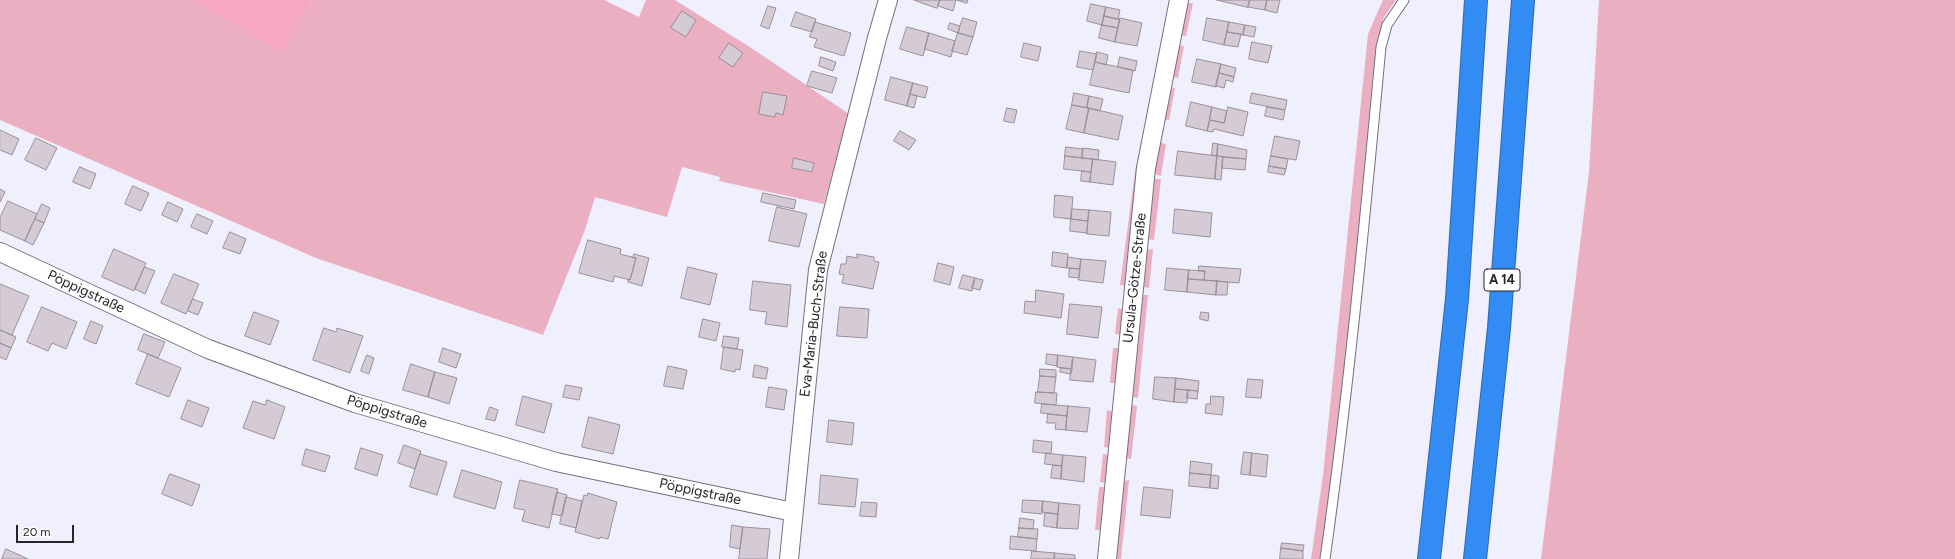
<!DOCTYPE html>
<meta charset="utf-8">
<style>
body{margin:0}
#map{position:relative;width:1955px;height:559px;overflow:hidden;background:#f0effd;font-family:Figtree,sans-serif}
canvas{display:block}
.scale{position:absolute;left:16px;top:525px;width:58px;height:18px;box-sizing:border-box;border:2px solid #26252a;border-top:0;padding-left:5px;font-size:12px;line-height:14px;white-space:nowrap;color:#26252a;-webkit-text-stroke:3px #fefefe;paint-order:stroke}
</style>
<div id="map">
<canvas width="1955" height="559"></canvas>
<div class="scale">20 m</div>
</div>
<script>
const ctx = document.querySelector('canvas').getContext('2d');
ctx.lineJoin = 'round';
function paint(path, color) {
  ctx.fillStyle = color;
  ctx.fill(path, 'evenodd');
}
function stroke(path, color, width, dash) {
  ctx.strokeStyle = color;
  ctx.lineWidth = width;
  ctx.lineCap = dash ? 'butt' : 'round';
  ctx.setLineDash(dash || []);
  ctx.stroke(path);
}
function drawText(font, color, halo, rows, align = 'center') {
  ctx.font = font + ' Figtree,sans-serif';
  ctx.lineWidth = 3;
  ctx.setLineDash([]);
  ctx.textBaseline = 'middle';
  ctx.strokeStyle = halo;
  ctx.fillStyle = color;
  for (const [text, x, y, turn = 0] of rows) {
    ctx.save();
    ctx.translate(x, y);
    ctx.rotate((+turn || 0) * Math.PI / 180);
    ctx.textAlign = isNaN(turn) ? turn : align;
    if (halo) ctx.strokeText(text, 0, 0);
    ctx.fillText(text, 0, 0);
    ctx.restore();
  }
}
paint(new Path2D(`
 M0,0H190L283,51L312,0H604L639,17L646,0H675L753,49L849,114L824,204L719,181L720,177L682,167L667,217L595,197L585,230L543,335L316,258L0,120Z
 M1383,0H1396L1384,17L1376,47L1363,196L1332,476L1320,559H1311L1323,475L1368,34Z
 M1599,0H1955V559H1541L1589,172Z
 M1184,3H1193L1186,36L1178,35Z
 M1176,45L1184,46L1178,78L1170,76Z
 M1169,87L1175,88L1169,120L1163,119Z
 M1158,142L1166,144L1161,176L1155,174Z
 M1136,165H1141L1127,286L1120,285Z
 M1154,179H1161L1154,240L1146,239Z
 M1153,249L1149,288L1144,287L1147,250Z
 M1143,295H1148L1138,398L1133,397Z
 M1118,308L1124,310L1122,335L1115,334Z
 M1113,348H1121L1117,383H1110Z
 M1131,405L1137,406L1131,459L1125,458Z
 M1107,410L1114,412L1110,448L1104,447Z
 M1103,454L1109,455L1107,483L1100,482Z
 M1129,480L1121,559H1115L1123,481Z
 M1099,487H1107L1102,530H1095Z`), '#eab0c2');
paint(new Path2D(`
 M190,0H312L283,52Z`), '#f6a8c2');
const building = new Path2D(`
 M914,0H940L937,8Z
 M940,0H956L953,11L938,6Z
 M957,0H968L967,3Z
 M1217,0H1250L1248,7Z
 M1250,0H1267L1265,10L1248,7Z
 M1267,0H1280L1277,13L1265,10Z
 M1091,4L1106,7L1102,25L1087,21Z
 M768,6L776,8L769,29L761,26Z
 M1106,7L1120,10L1118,19L1104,16Z
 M682,11L696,20L686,37L671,28Z
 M796,12L816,19L812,32L791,26Z
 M1104,16L1120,20L1118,28L1102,25Z
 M963,18L977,22L973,37L958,33Z
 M1120,18L1142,23L1137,46L1115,42Z
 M1207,18L1229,22L1224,45L1203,40Z
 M815,22L851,33L844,56L814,47L817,39L810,37Z
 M1229,22L1245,25L1243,35L1227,32Z
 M950,23L960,26L958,33L948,29Z
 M1102,25L1118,28L1115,42L1099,38Z
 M1245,25L1256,27L1254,37L1243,35Z
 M907,27L929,33L923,56L900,49Z
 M1227,32L1241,34L1238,47L1224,45Z
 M929,33L955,41L951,57L925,49Z
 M958,33L973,37L967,55L952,51Z
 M1252,42L1272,46L1268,63L1249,59Z
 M729,43L743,53L733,67L719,58Z
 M1024,43L1041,47L1038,61L1021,57Z
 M1080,51L1097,54L1093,70L1077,67Z
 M1097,52L1108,55L1106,65L1095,62Z
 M821,57L836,62L833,71L819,66Z
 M1120,57L1137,61L1135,71L1118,67Z
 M1197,59L1221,64L1216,87L1192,82Z
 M1095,62L1133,70L1129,93L1090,85Z
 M1221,64L1236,68L1234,77L1219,73Z
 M812,71L837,78L832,93L807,86Z
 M1219,73L1234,77L1233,82L1226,80L1224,88L1216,86Z
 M891,77L913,83L907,106L885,100Z
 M913,83L928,87L925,98L910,94Z
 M763,92L787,96L783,115L776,113L775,117L759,114Z
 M1074,93L1089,96L1087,108L1072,105Z
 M1252,93L1287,100L1285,110L1250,103Z
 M910,94L917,96L914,108L907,106Z
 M1089,96L1103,99L1100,111L1087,108Z
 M1191,102L1212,107L1207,131L1186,126Z
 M1072,105L1089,108L1084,133L1066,129Z
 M1212,107L1227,111L1224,123L1210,120Z
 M1228,107L1248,112L1243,136L1214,129L1213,132L1207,131L1210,120L1224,123Z
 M1267,107L1285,110L1283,120L1265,116Z
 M1007,108L1017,110L1014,123L1004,121Z
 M1089,108L1123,116L1118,140L1084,133Z
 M0,130L19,139L12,155L0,150Z
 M900,131L916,140L909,150L894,141Z
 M1275,136L1300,141L1296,160L1271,156Z
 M36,138L57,148L46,170L25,160Z
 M1213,143L1218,144L1217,156L1212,155Z
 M1218,144L1247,150L1246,159L1217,156Z
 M1066,147L1083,149L1082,158L1065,156Z
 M1083,148L1099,150L1098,160L1082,158Z
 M1178,151L1217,156L1215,179L1175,175Z
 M1065,156L1093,159L1091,172L1064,169Z
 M1217,156L1223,157L1221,180L1215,179Z
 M1271,156L1288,159L1286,169L1269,166Z
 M1223,157L1246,159L1245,170L1222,168Z
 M794,158L814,163L812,172L792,168Z
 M1093,159L1116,162L1113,185L1090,182Z
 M1269,166L1286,169L1284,175L1268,172Z
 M80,167L96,174L90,189L73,182Z
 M1082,171L1091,172L1090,182L1081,181Z
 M133,186L149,193L141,211L125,204Z
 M0,189L5,192L0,202Z
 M763,193L796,200L794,209L761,202Z
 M1055,195L1073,197L1071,219L1054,217Z
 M8,201L37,214L25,241L0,230V218Z
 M168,202L183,209L177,222L162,215Z
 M42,204L50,208L44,223L35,219Z
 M777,207L807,214L799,247L769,241Z
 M1072,209L1089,210L1088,221L1071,219Z
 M1175,209L1212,213L1210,237L1173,233Z
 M1089,210L1111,212L1109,236L1087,234Z
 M197,214L213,221L207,234L191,227Z
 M35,219L44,223L33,245L25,241Z
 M1071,219L1088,221L1087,233L1070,231Z
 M230,232L246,239L240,254L223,248Z
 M588,240L621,249L620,254L636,258L630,280L614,276L613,282L579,273Z
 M114,249L146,263L134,291L102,277Z
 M1053,252L1068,254L1067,268L1052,266Z
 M634,254L649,258L642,286L628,282V279L630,280L636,258H633Z
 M857,254L874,257V261L879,262L873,289L842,283L844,275L839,274L841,264H846L847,256L857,258Z
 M1068,257L1081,259L1080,269L1067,268Z
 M1081,259L1106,261L1103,283L1079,280Z
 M938,263L954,267L950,285L934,281Z
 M1199,266L1241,269L1239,283L1204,280L1205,271H1199Z
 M145,267L155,271L145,294L135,289Z
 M688,267L717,274L710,305L681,298Z
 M1070,268L1080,269L1079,278L1069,277Z
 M1167,268L1189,270L1187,292L1165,290Z
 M1189,270L1205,271L1204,280L1188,279Z
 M174,274L199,284L186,314L161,303Z
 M963,275L975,278L972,291L959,288Z
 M975,278L983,280L980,290L972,288Z
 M1188,279L1217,281L1216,295L1187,292Z
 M753,281L791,285L787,327L765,324L767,312L750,310Z
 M1217,281L1228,282L1227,295H1216Z
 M0,284L29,296L12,335L0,330Z
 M1036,290L1064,294L1061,318L1024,313L1025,301L1035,302Z
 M193,299L203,303L198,315L188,311Z
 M1070,304L1102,307L1098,338L1067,334Z
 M42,307L77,322L66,349L52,343L48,351L27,342Z
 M840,307L869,309L867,338L837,336Z
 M254,312L279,321L270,345L245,336Z
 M1201,312L1209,313L1208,321L1200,319Z
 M703,319L720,323L716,341L699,337Z
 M91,321L103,326L96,344L84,339Z
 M324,328L336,332L337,328L363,336L350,373L313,360Z
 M0,330L16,337L11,348L0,343Z
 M144,334L165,342L158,358L138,350Z
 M724,336L739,338L737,349L722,347Z
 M0,343L11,348L6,360L0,357Z
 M724,347L743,350L740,370L735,369V372L721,369Z
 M443,348L461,354L456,368L439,362Z
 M148,354L181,368L169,397L136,384Z
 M1047,354L1058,355L1057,366L1046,364Z
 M367,355L374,358L369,374L361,371Z
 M1058,355L1073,357L1072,369L1057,367Z
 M1073,357L1096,360L1093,382L1070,380Z
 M411,364L435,372L428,397L403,390Z
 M755,365L768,368L766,379L753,377Z
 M668,366L687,370L683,389L664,386Z
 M1061,368L1072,369L1071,374L1060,372Z
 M1040,369L1056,370V377L1040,376Z
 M435,372L457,378L449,404L428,397Z
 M1040,376L1056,377L1054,393L1038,392Z
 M1155,377L1176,378L1174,402L1153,399Z
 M1176,378L1199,381L1198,391L1175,389Z
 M1248,379L1263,380L1261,398L1246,397Z
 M566,385L582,388L579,400L563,397Z
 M769,387L787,390L784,410L766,407Z
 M1175,389L1188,390L1187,403L1174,402Z
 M1188,390L1198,391L1197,399L1187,398Z
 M1036,392L1057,393L1056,405L1035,403Z
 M523,396L552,404L544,433L516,425Z
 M1211,396L1224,397L1222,415L1205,413L1206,404H1210Z
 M188,400L209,408L202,427L181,419Z
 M267,400L285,407L274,439L243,428L253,401L265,405Z
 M1042,404L1068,406L1067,416L1041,413Z
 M1068,406L1090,408L1087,432L1066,430Z
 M490,407L498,410L495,421L486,419Z
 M1048,414L1067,416L1066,430L1055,429L1056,423H1047Z
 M589,417L620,425L613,454L582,447Z
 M829,420L854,423L852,445L827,442Z
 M1034,440L1052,442L1051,454L1033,452Z
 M404,445L421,451L415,469L398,463Z
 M361,448L383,455L377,476L355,469Z
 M306,449L330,456L325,472L302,465Z
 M1244,452L1252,453L1250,475L1241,474Z
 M1046,453L1063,455L1062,466L1045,464Z
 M1252,453L1268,455L1266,477L1250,475Z
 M420,454L447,462L437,495L410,487Z
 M1063,455L1086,457L1084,482L1061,479Z
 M1191,461L1212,464L1211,475L1190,473Z
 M1053,465L1062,466L1061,479L1051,478Z
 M462,470L502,482L495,509L454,497Z
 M1190,473L1211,475L1210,488L1189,486Z
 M170,474L200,485L192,506L162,494Z
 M821,475L858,479L855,507L819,504Z
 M1211,475L1219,476L1218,489L1210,488Z
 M520,480L558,489L549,528L522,521L525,510L514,508Z
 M1144,487L1173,490L1170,518L1141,515Z
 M557,492L567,495L562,516L552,514Z
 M588,493L617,502L608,539L600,537V539L575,532L584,495L587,496Z
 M566,497L582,501L576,528L560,524Z
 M1023,500L1043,501L1042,514L1022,512Z
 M1043,501L1059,503L1058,514L1042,512Z
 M862,502L877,503L876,517L860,516Z
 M1059,503L1080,505L1078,529L1057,528Z
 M1045,513L1058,514L1057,528L1044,526Z
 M1020,518L1034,520L1033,529L1019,528Z
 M732,525L743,527L740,549L730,547Z
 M743,527L770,529L767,559H739Z
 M1019,528L1038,529L1037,539L1018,537Z
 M1011,536L1037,539L1036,551L1010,549Z
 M1282,543L1304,545L1303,551L1281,548Z
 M1281,548L1303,551V559H1280Z
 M6,549L28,559H2Z
 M1032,551L1055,553L1054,559H1031Z
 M1055,553L1075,555V559H1054Z`);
paint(building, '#d4cbd5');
stroke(building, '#99909a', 1);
const service = new Path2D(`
 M1325,559C1349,389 1365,218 1381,47L1387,25L1404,0`);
const minor = new Path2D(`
 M0,252L208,349L355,403L556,462L793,512
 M789,559L818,270L877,38L888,0
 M1107,559L1146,168L1179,0`);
const motorway = new Path2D(`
 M1429,559L1457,299L1476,0
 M1475,559L1499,328L1523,0`);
stroke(service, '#72717d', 11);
stroke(minor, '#72717d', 20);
stroke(motorway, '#2e68ad', 24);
stroke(service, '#fff', 9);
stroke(minor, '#fff', 18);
stroke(motorway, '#338cf4', 22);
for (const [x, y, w] of [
 [1502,280,36]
]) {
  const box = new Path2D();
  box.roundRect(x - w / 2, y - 11, w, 22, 3);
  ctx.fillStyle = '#fefefe';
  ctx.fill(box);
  stroke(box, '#26252a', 1);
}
drawText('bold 13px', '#26252a', null, [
 ["A 14",1502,280]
]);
drawText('14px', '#26252a', '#fefefe', [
 ["Ursula-Götze-Straße",1135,278,-84],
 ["Pöppigstraße",86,292,25],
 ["Eva-Maria-Buch-Straße",814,324,-83],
 ["Pöppigstraße",387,412,17],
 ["Pöppigstraße",700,492,12]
]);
</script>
